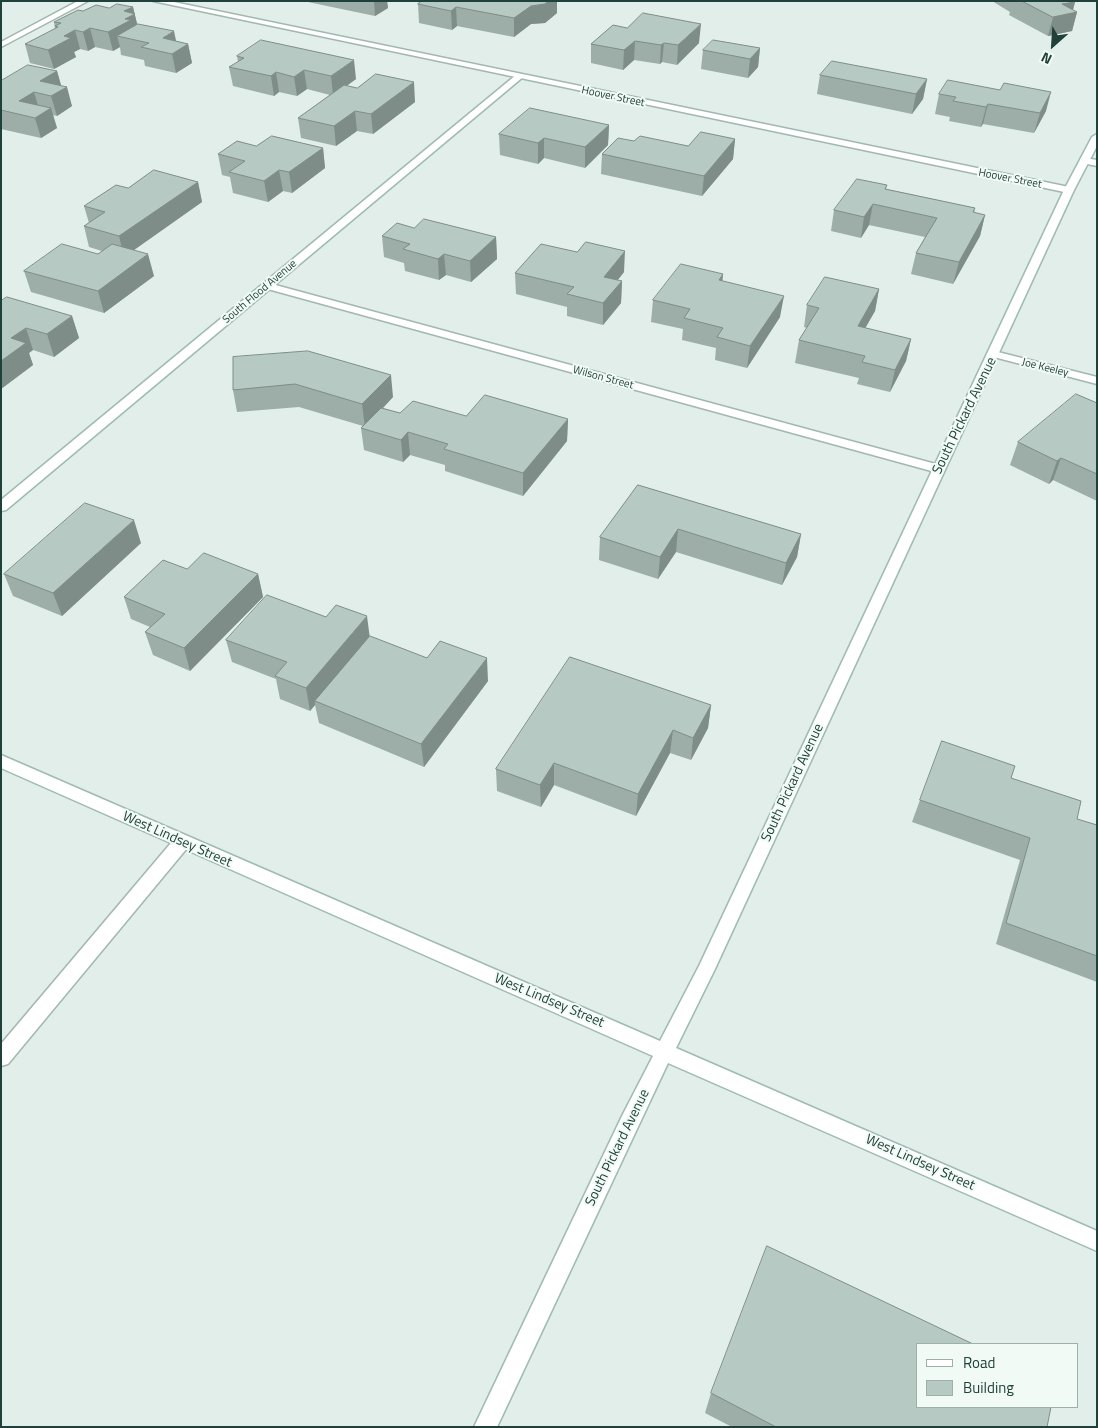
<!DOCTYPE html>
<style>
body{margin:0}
#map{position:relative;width:1098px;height:1428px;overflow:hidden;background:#e1eee9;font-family:"Titillium Web",sans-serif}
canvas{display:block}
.frame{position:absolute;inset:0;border:2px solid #1f413a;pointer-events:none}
.legend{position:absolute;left:916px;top:1343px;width:162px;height:65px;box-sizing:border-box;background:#f2faf6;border:1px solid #9eb0ab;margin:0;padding:6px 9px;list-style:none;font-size:15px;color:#1f413a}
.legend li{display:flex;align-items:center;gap:10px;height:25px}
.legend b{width:25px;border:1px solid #9eb0ab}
.north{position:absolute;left:1028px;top:20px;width:50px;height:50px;-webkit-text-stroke:4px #f2faf6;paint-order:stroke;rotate:206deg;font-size:14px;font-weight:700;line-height:20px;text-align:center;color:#1f413a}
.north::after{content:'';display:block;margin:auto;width:18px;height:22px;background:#1f413a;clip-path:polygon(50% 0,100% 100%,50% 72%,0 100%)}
</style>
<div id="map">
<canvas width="1098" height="1428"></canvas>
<div class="frame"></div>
<ul class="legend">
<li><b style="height:6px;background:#fff"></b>Road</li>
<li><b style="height:14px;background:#b6c9c2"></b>Building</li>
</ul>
<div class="north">N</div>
</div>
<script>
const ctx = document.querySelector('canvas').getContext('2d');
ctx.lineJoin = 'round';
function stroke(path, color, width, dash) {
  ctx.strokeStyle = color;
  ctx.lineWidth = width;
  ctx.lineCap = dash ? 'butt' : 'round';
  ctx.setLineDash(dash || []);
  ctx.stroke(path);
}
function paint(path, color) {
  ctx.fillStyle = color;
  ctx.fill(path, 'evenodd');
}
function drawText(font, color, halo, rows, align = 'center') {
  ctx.font = font + ' "Titillium Web",sans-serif';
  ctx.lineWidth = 4;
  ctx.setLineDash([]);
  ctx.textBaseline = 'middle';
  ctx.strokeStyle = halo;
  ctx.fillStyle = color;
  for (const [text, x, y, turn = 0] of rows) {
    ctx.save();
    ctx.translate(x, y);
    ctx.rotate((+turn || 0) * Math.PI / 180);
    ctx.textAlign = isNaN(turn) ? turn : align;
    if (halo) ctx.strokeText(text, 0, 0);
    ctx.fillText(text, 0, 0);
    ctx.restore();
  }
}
const lane = new Path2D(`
 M182,835L188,837L190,842L188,847L8,1064L1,1066V1044L176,837Z`);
const street = new Path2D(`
 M78,1H88L1,47V42Z
 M153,1H169L1069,187L1074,190L1069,193Z
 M1085,158L1097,160V166L1082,163L1080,161Z
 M268,283L943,466L945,469L943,472H935L264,288L263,286Z
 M994,351L1097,377V384L990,356L988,354L990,352Z`);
const secondary = new Path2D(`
 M516,75L523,77L6,510L1,511V500Z
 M1097,134V146L1074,190L714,971L676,1048L1097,1231V1251L668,1063L497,1427H474L622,1116L653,1056L1,768V755L660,1041L699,966L1064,190L1092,137Z`);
stroke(lane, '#a3b7b1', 3);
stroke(street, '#a3b7b1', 3);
stroke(secondary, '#9ebbb2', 3);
paint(lane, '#fff');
paint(street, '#fff');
paint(secondary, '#fff');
paint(new Path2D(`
 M303,1H387L388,8L375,16Z
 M422,1H557V13L545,23L531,24L514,37L457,26L452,30L419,23L418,4Z
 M992,1H1075V2L1073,10L1077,12L1072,31L1048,36L1009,15L1010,12Z
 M133,7L137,24L176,41L188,44L192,63L176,73L145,66L144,60L121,55L120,47L113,51L95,47L88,51L80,49L74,52L76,57L54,69L30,63L25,44L55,29L54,22L83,11L109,8Z
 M613,25L699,43L677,65L662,62L660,64L634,60L623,70L591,63V44Z
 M760,48L758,67L748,78L701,69L703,50Z
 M237,56L356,79L347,86L415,102L373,134L357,131L336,146L301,138L298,118L330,95L307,89L297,96L279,92L274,96L233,86L229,67L238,62Z
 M57,71L61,85L72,106L57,116L53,115L57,128L41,138L1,129V81Z
 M820,75L927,79L923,99L912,114L817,94Z
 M939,94L1046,111L1034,133L983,124L981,127L949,121L950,117L935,114Z
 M609,125L608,145L585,168L544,158L538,164L500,155L499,134Z
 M735,139L733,159L702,196L601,174L602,154L634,141L688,146Z
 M256,146L323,148L325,168L292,193L283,191L268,202L233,193L230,177L222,175L218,154Z
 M198,182L202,202L134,250L154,276L104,313L31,292L24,271L98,254L102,251L89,247L84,226L89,223L84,206L128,188Z
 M887,185L886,189L975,208L974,213L985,215L980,236L953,284L911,274L916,253L925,237L869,225L861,238L831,231L834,210Z
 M414,228L496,237L497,259L471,282L446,275L439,280L405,271L404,263L384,257L382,236Z
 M624,272L618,280L622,281L621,303L603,325L567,316V307L516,294L515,273Z
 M723,274L722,281L780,317L747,368L715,360L716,348L682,340L683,329L651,322L653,300Z
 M879,289L875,311L865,328L911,339L906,361L890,392L857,384L859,378L795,363L799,340L807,328L804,327L807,305Z
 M1,301L72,316L79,338L54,357L33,350L29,353L33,365L1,389Z
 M233,357L393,397L383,408L400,413L466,416L568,419L567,441L523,496L445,471V465L410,455L403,462L364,450L361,428L363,426L299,407L237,412L233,390Z
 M1097,403V501L1053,480L1049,484L1010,465L1018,442Z
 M638,485L801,534L797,557L782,585L676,552L658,579L599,560L600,537Z
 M141,543L62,616L13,596L4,574Z
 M187,569L258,574L263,597L190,671L153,655L145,632L150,627L131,619L124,597Z
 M370,637L488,681L424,767L319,723L315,705L310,711L280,699L276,679L232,662L226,640Z
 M711,705L708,728L691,760L670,753L636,816L554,785L541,807L497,791L496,769Z
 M1011,778L1077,819L1097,825V982L996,944L1020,860L912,822L920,800Z
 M711,1393L1047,1427H732L705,1413Z`), '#9dada7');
paint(new Path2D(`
 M374,1H387L388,8L375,16Z
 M548,1H557V13L545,23L531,24L514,37V18L531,6Z
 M1075,2L1072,13L1077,12L1072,31L1048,36L1053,17L1062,4Z
 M133,7L139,32L117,36L120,47L113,51L108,32L124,11Z
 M456,7L457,26L452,30L451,11Z
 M701,24L699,43L677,65L678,45Z
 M90,28L95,47L88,51L83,32Z
 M75,30L80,49L74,52L76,57L54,69L48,50L64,36Z
 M174,31L178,50L188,44L192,63L176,73L172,54L163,38Z
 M635,41L634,60L623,70L624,50Z
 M664,43L662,62L660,64L661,45Z
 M760,48L758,67L748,78L750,59Z
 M354,60L356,79L333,95L331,76Z
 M304,70L307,89L297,96L294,77Z
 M57,71L62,89L67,87L72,106L57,116L51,96L40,81Z
 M276,72L279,92L274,96L271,76Z
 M927,79L923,99L912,114L916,94Z
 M414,82L415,102L373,134L371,114Z
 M34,92L40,112L19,101Z
 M1051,92L1046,111L1034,133L1040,113Z
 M988,104L983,124L981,127L986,107Z
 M51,108L57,128L41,138L35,118Z
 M355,111L357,131L336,146L334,126Z
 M609,125L608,145L585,168V147Z
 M544,138V158L538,164V143Z
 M735,139L733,159L702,196L704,176Z
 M323,148L325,168L292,193L289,172Z
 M279,170L283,191L268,202L264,181Z
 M198,182L202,202L124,257L119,236Z
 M873,204L869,225L861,238L864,217Z
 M985,215L980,236L953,284L959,262Z
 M496,237L497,259L471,282L470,261Z
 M625,251L624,272L603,298L604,277Z
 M148,254L154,276L104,313L98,291Z
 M444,254L446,275L439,280L438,259Z
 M723,274L721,296L719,280Z
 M622,281L621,303L603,325V303Z
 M879,289L875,311L854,348L858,326Z
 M784,296L780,317L747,368L750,346Z
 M72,316L79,338L54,357L47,334Z
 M26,328L33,350L29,353L33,365L1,389V361L11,338Z
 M911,339L906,361L890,392L895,370Z
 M391,375L393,397L365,427L362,404Z
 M568,419L567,441L523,496V473Z
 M408,432L410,455L403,462L401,440Z
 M1061,458L1053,480L1049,484L1057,461Z
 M134,520L141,543L62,616L53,593Z
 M678,529L676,552L658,579L660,557Z
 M801,534L797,557L782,585L786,563Z
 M258,574L263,597L190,671L184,648Z
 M367,616L370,639L315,701V705L310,711L306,688Z
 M487,658L488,681L424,767L421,744Z
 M711,705L708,728L691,760L693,738Z
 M673,730L670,753L636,816L638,794Z
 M554,763V785L541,807L540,785Z`), '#7f8d88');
const building = new Path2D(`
 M422,1H548L545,4L531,6L514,18L456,7L451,11L418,4Z
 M1022,1H1075V2L1062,4L1077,12L1053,17Z
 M117,4L133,7L124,11L135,14L125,19L131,20L108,32L90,28L83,32L75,30L64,36L71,38L48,50L25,44L58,27L55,26L61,23L54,22L78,10L83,11L96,5L109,8Z
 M643,13L701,24L678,45L664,43L661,45L635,41L624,50L591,44L613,25L627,28Z
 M138,24L174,31L163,38L188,44L172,54L141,47L149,43L117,36Z
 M261,40L354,60L331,76L304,70L294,77L276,72L271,76L229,67L244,58L237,56Z
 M713,40L760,48L750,59L703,50Z
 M832,61L927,79L916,94L820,75Z
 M28,65L57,71L40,81L67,87L51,96L34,92L19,101L51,108L35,118L1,110V81Z
 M376,74L414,82L371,114L355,111L334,126L298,118L344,85L357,88Z
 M948,80L1000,90L1004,83L1051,92L1040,113L988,104L986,107L953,101L956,97L939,94Z
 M530,108L609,125L585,147L544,138L538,143L499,134Z
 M701,132L735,139L704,176L602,154L618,138L634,141L640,136L688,146Z
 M272,136L323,148L289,172L279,170L264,181L229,172L245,161L218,154L237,141L256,146Z
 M154,170L198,182L119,236L84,226L105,212L84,206L116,185L128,188Z
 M857,179L887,185L885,189L975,208L973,212L985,215L959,262L916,253L937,218L873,204L864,217L834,210Z
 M424,219L496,237L470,261L444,254L438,259L403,249L410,244L382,236L397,223L414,228Z
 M586,242L625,251L604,277L622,281L603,303L567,294L574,287L515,273L541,244L577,252Z
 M62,244L98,254L112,244L148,254L98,291L24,271Z
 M681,264L723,274L719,280L784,296L750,346L717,337L723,328L684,318L690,309L653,300Z
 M825,277L879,289L858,326L911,339L895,370L862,362L865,356L799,340L819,308L807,305Z
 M7,297L72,316L47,334L26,328L11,338L26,343L1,361V301Z
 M308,351L391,375L362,404L295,384L233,390V357Z
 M1076,394L1097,403V474L1061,458L1057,461L1018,442Z
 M485,395L568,419L523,473L444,449L448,444L408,432L401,440L361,428L381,408L400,413L413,401L466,416Z
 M638,485L801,534L786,563L678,529L660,557L600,537Z
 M85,503L134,520L53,593L4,574Z
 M204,553L258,574L184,648L145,632L165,614L124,597L163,560L187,569Z
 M267,595L326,617L336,605L367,616L306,688L275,676L287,662L226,640Z
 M370,636L427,658L440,641L487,658L421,744L315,701Z
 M570,657L711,705L693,738L673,730L638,794L554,763L540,785L496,769Z
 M942,741L1015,766L1011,778L1081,801L1077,819L1097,825V956L1006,923L1030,838L920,800Z
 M767,1246L973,1344H917V1407H1051L1047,1427H776L711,1393Z`);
paint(building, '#b6c9c2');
stroke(building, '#7f8d88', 1);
drawText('11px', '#1f413a', '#f2faf6', [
 ["Hoover Street",613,97,12],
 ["Hoover Street",1010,179,11],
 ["South Flood Avenue",260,292,-40],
 ["Joe Keeley",1045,368,14],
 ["Wilson Street",603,378,15]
]);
drawText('14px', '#1f413a', '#f2faf6', [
 ["South Pickard Avenue",965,416,-64],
 ["South Pickard Avenue",793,783,-65],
 ["West Lindsey Street",177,840,24],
 ["West Lindsey Street",549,1001,23],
 ["South Pickard Avenue",618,1148,-64],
 ["West Lindsey Street",920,1163,24]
]);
</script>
